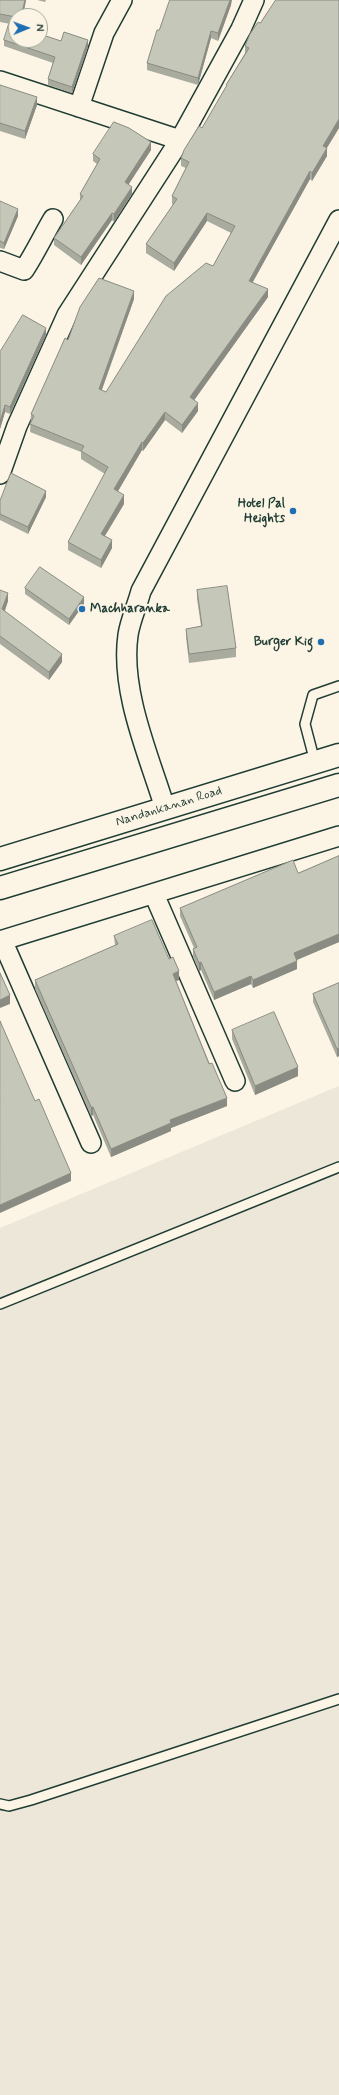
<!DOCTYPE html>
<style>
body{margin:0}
#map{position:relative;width:339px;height:2095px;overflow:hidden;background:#fcf5e5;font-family:Mynerve,sans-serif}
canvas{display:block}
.north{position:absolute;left:8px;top:8px;width:40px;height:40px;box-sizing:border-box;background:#fcf5e5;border:1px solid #a4ab9e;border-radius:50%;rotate:89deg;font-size:11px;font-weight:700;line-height:16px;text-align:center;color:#1f3d34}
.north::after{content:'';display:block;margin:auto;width:14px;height:18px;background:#1f6fb2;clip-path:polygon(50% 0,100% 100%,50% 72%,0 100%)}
</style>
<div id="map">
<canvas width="339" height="2095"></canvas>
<div class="north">N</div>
</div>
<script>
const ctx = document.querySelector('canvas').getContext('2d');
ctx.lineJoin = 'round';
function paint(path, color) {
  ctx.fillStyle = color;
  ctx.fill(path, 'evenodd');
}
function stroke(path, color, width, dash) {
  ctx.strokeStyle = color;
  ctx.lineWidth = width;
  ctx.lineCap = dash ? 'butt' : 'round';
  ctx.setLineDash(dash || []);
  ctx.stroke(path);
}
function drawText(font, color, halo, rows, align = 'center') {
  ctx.font = font + ' Mynerve,sans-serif';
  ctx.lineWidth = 4;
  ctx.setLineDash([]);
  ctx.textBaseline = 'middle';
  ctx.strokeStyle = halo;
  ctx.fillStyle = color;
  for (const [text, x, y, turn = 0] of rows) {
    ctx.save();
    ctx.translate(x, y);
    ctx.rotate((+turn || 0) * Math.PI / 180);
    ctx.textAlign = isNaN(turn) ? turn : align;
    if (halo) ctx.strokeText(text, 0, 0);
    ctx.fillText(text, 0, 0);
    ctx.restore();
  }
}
paint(new Path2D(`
 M339,1086V2095H0V1228Z`), '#ece7d8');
const service = new Path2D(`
 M315,762L305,724L313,695L339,686
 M0,1304L339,1167
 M0,1804L9,1806L31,1800L339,1699`);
const minor = new Path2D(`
 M0,81L180,140
 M79,107L104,33L122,0
 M0,261L24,270C35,253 43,236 53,219
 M0,474L17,426L67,315L180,140L241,29L254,0
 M165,808C149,756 120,691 128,635C130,621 137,606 141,591L339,220
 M154,894L235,1081
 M2,940L91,1143
 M0,941L339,836`);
const primary = new Path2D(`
 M0,859L339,755
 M0,888L339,785`);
stroke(service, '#1f3d34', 12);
stroke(minor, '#1f3d34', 22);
stroke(primary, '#1f3d34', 25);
stroke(service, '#fcf5e5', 9);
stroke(minor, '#fcf5e5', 19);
stroke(primary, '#fcf5e5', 22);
paint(new Path2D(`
 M0,0H26L23,16H16V25L0,22Z
 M37,0H46L45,2Z
 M339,0V128L327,148V156L312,181L310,179L252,283L268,297L194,400L198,411L182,433L165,420L143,451L142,450L118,491L124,504L105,536L112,548L101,568L68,550V542L105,474L81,459V452L30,432L31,414L68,340L134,299L102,390L106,392L213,266L231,233L207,221L174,271L146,253V244L173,205L172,204V196L186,168L181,166V158L202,128L226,88V85L245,53V46L260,23Z
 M231,5L218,41L211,38L198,85L147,70V63L159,30Z
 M4,40L88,47L72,93L48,85V79L53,63L4,46Z
 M0,85L37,105L25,139L0,131Z
 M151,150L128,185L132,194L114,222L112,220L81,265L54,245V238L80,200V194L97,164L93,161V154Z
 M0,201L18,216L4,249L0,248Z
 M46,335L10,414L5,412L0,429V352Z
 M46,497L28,534L0,520V501Z
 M25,588L84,604L69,625L25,594Z
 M0,590L8,601L5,611L62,662L49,680L0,644Z
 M197,590L236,648V657L189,663L186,637V629L201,626L197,599Z
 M339,856V942L297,960V969L253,988L251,984L214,1000L201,970L199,971L193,957V949L194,948L180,916V908L298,873Z
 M114,936L169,959L179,980L176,981L227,1106L171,1128V1131L111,1157L93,1115L91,1116L35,989V980L115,946Z
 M339,983V1056L337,1057L313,1002V994Z
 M232,1030L298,1076L255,1095L232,1039Z`), '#a9ab9f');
paint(new Path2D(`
 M25,0H26L23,16H21Z
 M230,0H232L231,5L218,41V33Z
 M211,31V38L198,85V78Z
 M88,40V47L72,93V87Z
 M37,97V105L25,139V131Z
 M339,119V128L323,154V146Z
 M151,142V150L125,190V182Z
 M327,148V156L312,181V173Z
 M310,171V179L249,289V281Z
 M132,187V194L114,222V214Z
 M18,209V216L4,249V243Z
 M112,213V220L81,265V257Z
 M207,213V221L174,271V263Z
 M268,289V297L190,406V397Z
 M134,291V299L99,397V389Z
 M46,328V335L10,414V407Z
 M198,403V411L182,433V425Z
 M5,405V412L0,429V422Z
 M165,412V420L143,451V443Z
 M142,442V450L114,498V489Z
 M46,491V497L28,534V527Z
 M124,495V504L101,542V534Z
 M112,540V548L101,568V560Z
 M8,593V601L2,618V609Z
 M84,597V604L69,625V619Z
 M62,654V662L49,680V672Z
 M339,933V942L294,961V953Z
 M297,961V969L253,988V980Z
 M201,962V970L199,971V963Z
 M179,971V980L173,982V974Z
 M251,976V984L214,1000V992Z
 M10,995V1004L0,1008V1000Z
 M339,1048V1056L337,1057V1049Z
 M298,1067V1076L255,1095V1086Z
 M227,1098V1106L171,1128V1131L111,1157V1149L170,1120Z
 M91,1107H93V1115L91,1116Z
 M71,1173V1181L0,1213V1205Z`), '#8a8b82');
const building = new Path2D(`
 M0,0H25L21,16H16V17L0,14Z
 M170,0H230L218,33L211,31L198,78L147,63L157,30H159Z
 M276,0H339V119L323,146L327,148L312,173L310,171L249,281L268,289L190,397L198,403L182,425L165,412L143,443L142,442L114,489L124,495L101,534L112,540L101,560L68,542L108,467L81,451L84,446L30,424L34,416L31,414L65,338L68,340L80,307L99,278L134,291L99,389L106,392L166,296L206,263L213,266L235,226L207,213L174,263L146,244L177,199L172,196L189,162L181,158L184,150L199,126L202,128L227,85H226L249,48L245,46L250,34L258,22L260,23Z
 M9,24L16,26V40H40V34L61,41L64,32L88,40L72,87L48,79L55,57L4,40Z
 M0,85L37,97L25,131L0,123Z
 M114,122L129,128L151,142L125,182L132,187L114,214L112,213L81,257L54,238L83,196L80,194L100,159L93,154Z
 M0,201L18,209L4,243L0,241Z
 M23,315L46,328L10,407L5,405L0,422V352Z
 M11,473L46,491L28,527L0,514V501Z
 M40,567L84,597L69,619L25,588Z
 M227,586L236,648L189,654L186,629L202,626L197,590Z
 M0,590L8,593L2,609L62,654L49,672L0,636Z
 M339,856V934L294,953L297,961L253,980L251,976L214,992L201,962L199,963L193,949L197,947L180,908L293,860L298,873Z
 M152,920L169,959L173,957L179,971L173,974L209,1064L212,1063L227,1098L170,1120L171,1123L111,1149L93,1107H91L35,980L118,944L114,936Z
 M0,973L10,995L0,1000Z
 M339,983V1048L337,1049L313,994Z
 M274,1012L298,1067L255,1086L232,1030Z
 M0,1021L35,1101L39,1099L71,1173L0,1205Z`);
paint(building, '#c5c7b9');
stroke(building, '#8a8b82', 1);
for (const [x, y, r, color] of [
 [293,511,4,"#1f6fb2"],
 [82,609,4,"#1f6fb2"],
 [321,642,4,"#1f6fb2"]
]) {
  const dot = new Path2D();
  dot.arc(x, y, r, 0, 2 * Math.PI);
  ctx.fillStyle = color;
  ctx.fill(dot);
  stroke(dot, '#fcf5e5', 1.5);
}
drawText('bold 13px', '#1f3d34', '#fcf5e5', [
 ["Hotel Pal",285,504],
 ["Heights",285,519],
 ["Machharanka",90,609,"left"],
 ["Burger Kig",313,642]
], 'right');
drawText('13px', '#1f3d34', '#fcf5e5', [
 ["Nandankanan Road",169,807,-17]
]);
</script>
